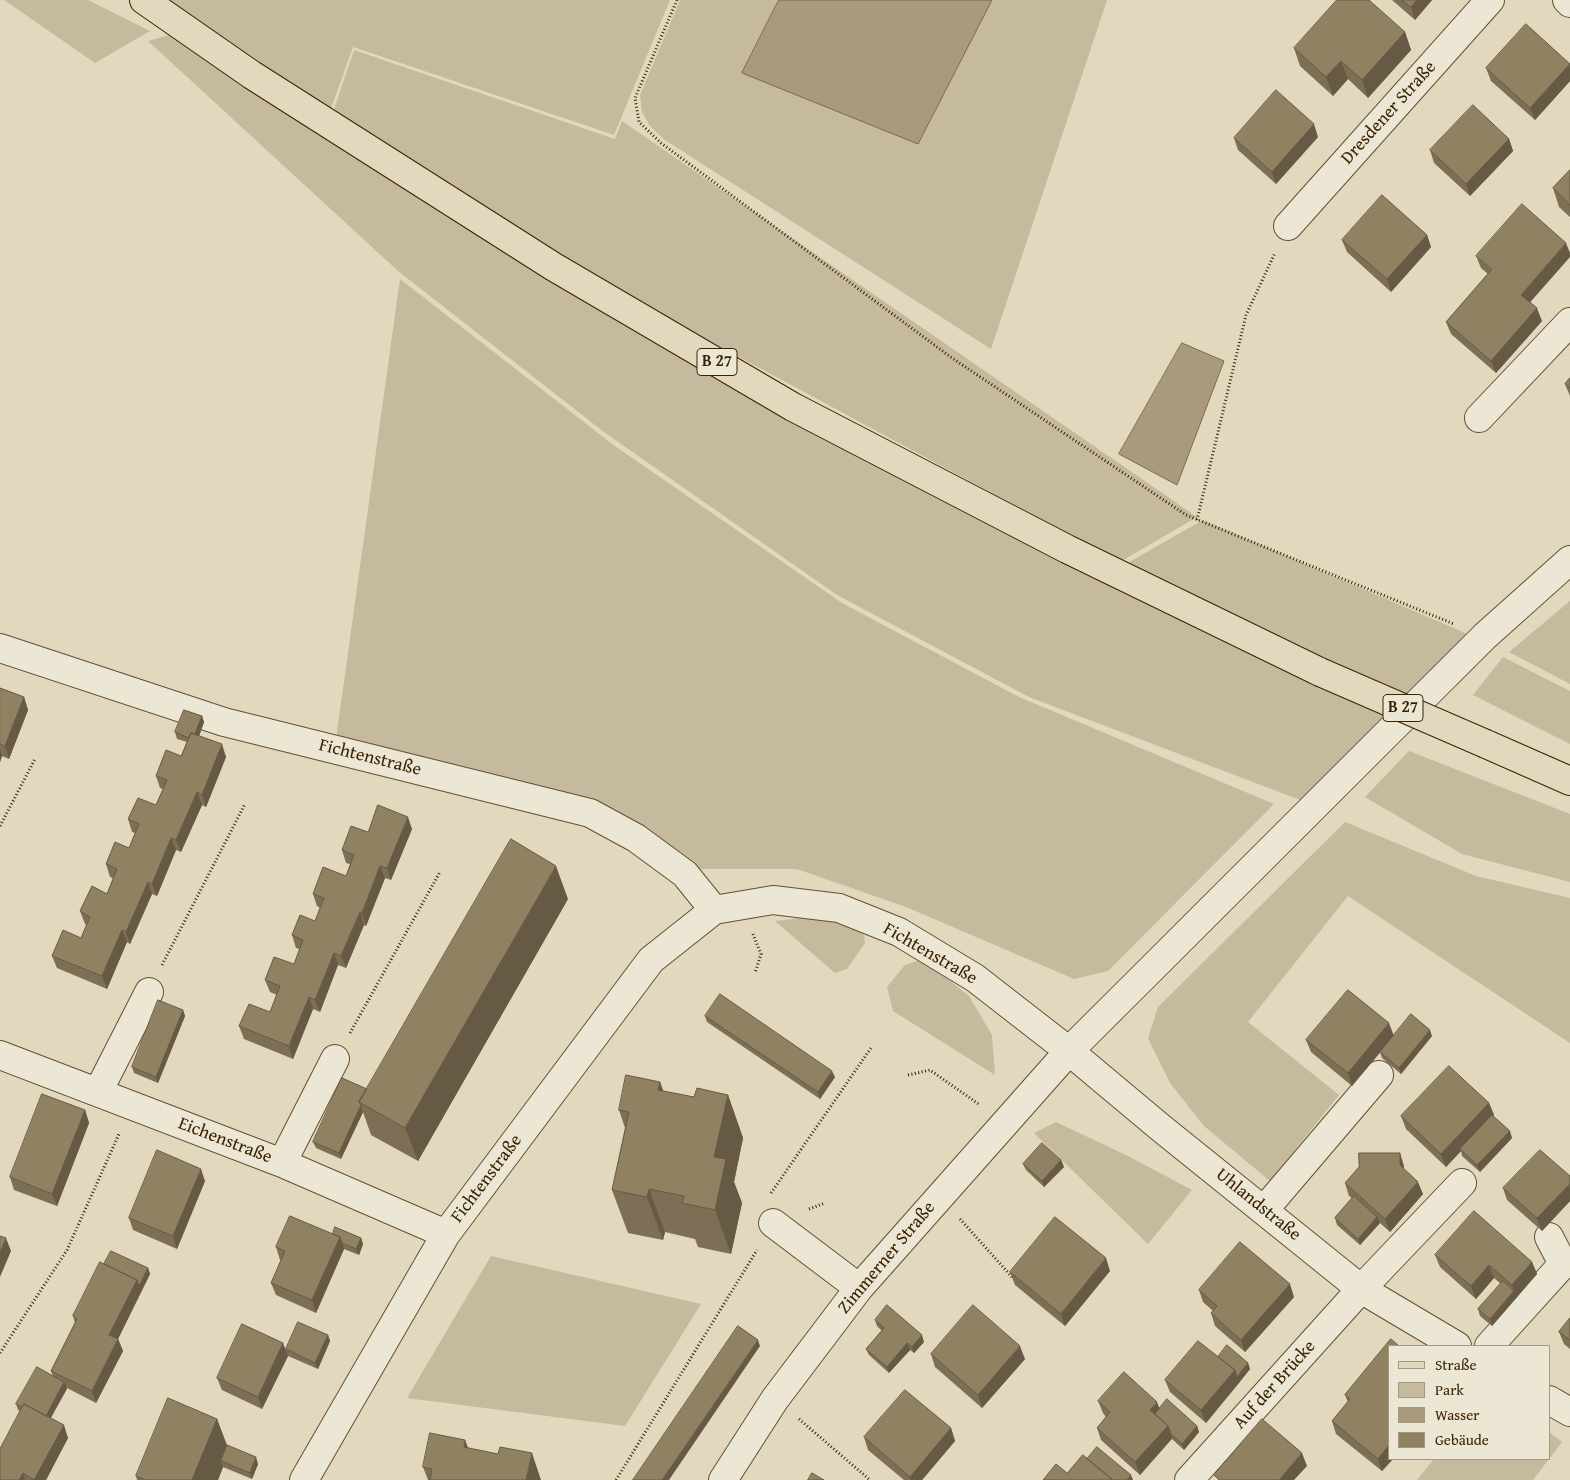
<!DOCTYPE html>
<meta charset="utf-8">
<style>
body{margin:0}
#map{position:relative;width:1570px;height:1480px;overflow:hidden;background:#e1d8be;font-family:"Gentium Book Plus",serif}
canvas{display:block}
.legend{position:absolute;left:1388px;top:1345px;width:162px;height:115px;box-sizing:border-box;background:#ece6d5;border:1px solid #a59880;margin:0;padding:6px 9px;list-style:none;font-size:15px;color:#3b2300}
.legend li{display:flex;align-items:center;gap:10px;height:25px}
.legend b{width:25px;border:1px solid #a59880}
</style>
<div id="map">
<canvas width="1570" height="1480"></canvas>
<ul class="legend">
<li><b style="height:6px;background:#e1d8be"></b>Straße</li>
<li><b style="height:14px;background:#c5b99e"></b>Park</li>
<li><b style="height:14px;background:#a99a7d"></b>Wasser</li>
<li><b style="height:14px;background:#918163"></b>Gebäude</li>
</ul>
</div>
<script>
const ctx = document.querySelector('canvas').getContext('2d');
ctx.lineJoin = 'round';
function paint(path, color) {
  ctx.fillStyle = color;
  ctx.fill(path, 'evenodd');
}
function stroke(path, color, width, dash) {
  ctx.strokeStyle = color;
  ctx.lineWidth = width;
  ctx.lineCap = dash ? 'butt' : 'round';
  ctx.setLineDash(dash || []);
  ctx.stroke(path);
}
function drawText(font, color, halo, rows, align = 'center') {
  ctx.font = font + ' "Gentium Book Plus",serif';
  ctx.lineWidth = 4;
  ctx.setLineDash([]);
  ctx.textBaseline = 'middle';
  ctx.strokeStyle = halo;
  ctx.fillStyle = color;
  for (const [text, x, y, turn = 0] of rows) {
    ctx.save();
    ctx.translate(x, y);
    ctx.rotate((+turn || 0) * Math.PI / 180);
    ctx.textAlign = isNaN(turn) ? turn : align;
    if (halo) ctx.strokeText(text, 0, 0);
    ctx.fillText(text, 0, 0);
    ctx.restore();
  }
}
paint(new Path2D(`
 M4,0H88L150,31L95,63Z
 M157,0H670L614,135L353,47L329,114Z
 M680,0H1107L991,349L665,140L650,126L642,112L640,95Z
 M172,34L570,278L1391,716L1303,801L1029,697L837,595L604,432L398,271L148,41Z
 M354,50L615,139L622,121L1197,517L1120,562L637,302L331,118Z
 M400,279L612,444L842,603L1019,697L1274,804L1108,971L1074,979L906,907L797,869H695L626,817L336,739Z
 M1203,520L1472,636L1407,700L1124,565Z
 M1570,601V684L1509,652Z
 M1503,657L1570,691V744L1473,695Z
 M1409,751L1570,814V882L1462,854L1365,797Z
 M1345,822L1476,876L1570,898V1043L1348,896L1248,1022L1339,1095L1270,1181L1204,1126L1170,1083L1148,1038L1158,1007Z
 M810,917L842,919L863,930L865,943L847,969L835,973L775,921Z
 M923,959L969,996L992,1035L995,1075L893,1011L887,987L905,965Z
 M1056,1122L1130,1157L1192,1190L1148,1244L1034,1133Z
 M491,1256L701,1304L625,1426L407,1398Z
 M1549,1432L1562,1442L1533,1480H1417L1434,1459H1549Z`), '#c5b99e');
const water = new Path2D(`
 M779,0H992L918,144L742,73Z
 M1182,343L1224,361L1177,485L1119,454Z`);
paint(water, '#a99a7d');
stroke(water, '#7d6a4b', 1);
const minor = new Path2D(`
 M1567,0L1570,3
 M1288,226L1490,0
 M1479,418L1570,322
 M0,648L224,722L590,813L636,838L685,874L714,910
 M0,1055L282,1163L446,1234
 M98,1092L149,992
 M282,1163L335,1059
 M1264,1210L1379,1075
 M773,1223L859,1288
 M1489,1346L1563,1264L1549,1237
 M1549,1400L1570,1412
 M304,1480L446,1234L651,960L714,910L773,900L839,908L899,932L975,978L1069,1051L1161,1128L1361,1289L1457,1346
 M723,1480L775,1399L859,1288L1069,1051L1485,636L1570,560
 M1189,1480L1361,1289L1462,1183`);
const major = new Path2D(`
 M144,0L252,75L554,267L793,407L1067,549L1320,672
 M1486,744L1570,781`);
stroke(minor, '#645030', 30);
stroke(major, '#3b2300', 30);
stroke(new Path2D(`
 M677,0L635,98L639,122L661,143L952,358L1186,515L1454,624
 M1197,520L1246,315L1275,253
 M0,826L35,759
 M753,934L761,954L755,973
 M162,965L245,804
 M350,1033L440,872
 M908,1075L930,1070L980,1105
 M771,1193L871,1048
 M809,1209L825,1203
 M960,1219L1012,1277
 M0,1353L67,1250L119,1134
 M799,1419L870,1480
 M616,1480L757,1250`), '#3b2300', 3, [1, 2.5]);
stroke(minor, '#ece6d5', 28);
stroke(major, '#e1d8be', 28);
const majorBridge = new Path2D(`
 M1320,672L1486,744`);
stroke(majorBridge, '#3b2300', 30, []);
stroke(majorBridge, '#e1d8be', 28);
paint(new Path2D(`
 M1392,0H1432L1415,20Z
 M1405,32L1411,50L1368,98L1348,79L1333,96L1300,66L1294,48Z
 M1570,64V81L1535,120L1491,81L1486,68Z
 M1318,137L1276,184L1238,150L1234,138Z
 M1509,139L1513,151L1470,196L1434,163L1430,150Z
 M1570,170V217L1559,207L1553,188Z
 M1427,235L1431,247L1391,292L1347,252L1342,240Z
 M1476,256L1530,302L1542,321L1496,373L1451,334L1446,322L1488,274L1481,268Z
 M1570,378V396L1565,384Z
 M0,688L24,697L28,710L9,759L2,756L0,762Z
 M202,716L204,722L199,736L226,757L206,807L202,805L181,852L176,850L157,896L152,894L130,944L127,942L107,989L57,968L52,956L81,938L87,925L85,924L80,911L107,894L113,878L110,877L106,864L129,848L135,833L132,832L128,819L156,805L163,789L160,788L156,776L181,756L187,742L177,739L175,732Z
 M412,829L391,880L385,878L366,926L364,925L346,968L338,965L320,1012L313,1009L293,1059L244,1039L239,1026L270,1012L277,995L270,992L265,980L294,964L300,949L296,948L292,935L315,921L320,908L317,906L313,894L346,876L350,864L346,863L342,850L368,832Z
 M568,899L418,1161L371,1135L363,1112L341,1159L316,1148L313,1142Z
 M183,1010L185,1016L158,1083L134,1073L132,1067Z
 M705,1016L835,1077L820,1099L707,1022Z
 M1394,1035L1432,1036L1401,1074L1382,1058L1380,1052L1352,1086L1311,1052L1306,1040Z
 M660,1082L663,1091L694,1097L728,1095L743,1138L734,1182L742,1203L731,1254L698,1247L695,1239L665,1232L663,1240L628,1233L612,1190L625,1128L619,1110Z
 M1489,1103L1494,1115L1493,1116L1512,1138L1480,1172L1462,1156L1461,1151L1446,1167L1406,1129L1401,1116Z
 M85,1110L89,1123L57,1206L14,1190L10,1177Z
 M1061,1160L1064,1167L1044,1187L1026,1170L1023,1164Z
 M1404,1166V1169L1423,1194L1390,1232L1380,1223L1360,1245L1337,1225L1335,1218L1352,1198L1349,1196L1345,1183Z
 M1570,1176V1201L1542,1231L1507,1200L1503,1188Z
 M205,1181L177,1249L133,1230L129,1218Z
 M333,1234L361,1238L363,1244L359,1255L344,1249L316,1313L276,1295L271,1283L281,1260H280L276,1247Z
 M1435,1255L1532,1262L1537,1274L1492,1326L1480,1316L1478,1309L1501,1284L1494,1278L1476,1299L1440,1267Z
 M104,1264L148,1268L150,1274L118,1339L123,1351L96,1403L67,1388L51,1418L68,1438L46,1480H0L20,1411L18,1410L16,1404L53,1376L51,1371L75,1323L73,1316Z
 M1110,1271L1065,1326L1015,1285L1010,1272Z
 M1199,1290L1294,1297L1245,1352L1215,1326L1211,1313L1213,1311L1203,1302Z
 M1570,1318V1349L1564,1344L1559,1332Z
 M875,1320L924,1342L914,1353L910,1350L889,1373L869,1355L866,1349L882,1331L877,1326Z
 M328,1335L330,1341L318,1369L288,1356L262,1409L222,1390L217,1378L286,1349Z
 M1391,1339L1389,1459H1393L1382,1471L1336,1434L1332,1421L1348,1402L1345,1395Z
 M931,1354L1025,1359L982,1408L935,1367Z
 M1218,1357L1248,1363L1250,1369L1206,1423L1170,1392L1165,1380Z
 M1098,1401L1160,1408L1197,1426L1199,1432L1184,1450L1172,1439L1140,1475L1101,1440L1097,1428L1106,1417L1103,1413Z
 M217,1419L227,1445L258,1464L252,1479L223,1467L218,1480H137L136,1476Z
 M951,1428L955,1441L922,1480H904L868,1450L864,1437Z
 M465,1440L468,1448L541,1480H428L423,1467Z`), '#7d6f55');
paint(new Path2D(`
 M1417,0H1432L1415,20L1411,7Z
 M1405,32L1411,50L1368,98L1362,80Z
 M1341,61L1348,79L1333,96L1326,77Z
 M1570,64V81L1535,120L1530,108Z
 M1314,124L1318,137L1276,184L1272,172Z
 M1509,139L1513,151L1470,196L1466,184Z
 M1427,235L1431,247L1391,292L1387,279Z
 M1566,243L1570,253V257L1526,307L1521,295Z
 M1537,308L1542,321L1496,373L1491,361Z
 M24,697L28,710L9,759L5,746Z
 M202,716L204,722L196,745L193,739Z
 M222,744L226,757L206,807L202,795Z
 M0,749L2,756L0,762Z
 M197,792L202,805L181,852L176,840Z
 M408,817L412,829L391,880L387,868Z
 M171,838L176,850L157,896L152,884Z
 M380,866L385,878L366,926L362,913Z
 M556,866L568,899L418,1161L405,1128Z
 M148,882L152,894L130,944L126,932Z
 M360,912L364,925L346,968L341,956Z
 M122,930L127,942L107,989L102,976Z
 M334,953L338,965L320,1012L315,1000Z
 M309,997L313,1009L293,1059L289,1046Z
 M183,1010L185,1016L158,1083L156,1077Z
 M1389,1023L1394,1036L1352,1086L1348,1073Z
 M1430,1030L1432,1036L1401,1074L1399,1068Z
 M832,1071L835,1077L820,1099L818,1092Z
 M660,1082L676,1125L658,1090Z
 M728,1095L743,1138L734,1182L742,1203L731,1254L715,1210L714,1157Z
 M1489,1103L1494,1115L1461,1150L1460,1149L1461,1151L1446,1167L1441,1154Z
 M361,1105L363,1112L341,1159L339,1153Z
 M85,1110L89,1123L57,1206L52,1194Z
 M1510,1131L1512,1138L1480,1172L1477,1165Z
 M1400,1153L1404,1166V1178L1400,1165Z
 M1061,1160L1064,1167L1044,1187L1042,1181Z
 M201,1169L205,1181L177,1249L173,1236Z
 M1418,1182L1423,1194L1390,1232L1385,1219Z
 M1570,1184V1201L1542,1231L1537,1218Z
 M649,1189L665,1232L663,1240L647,1197Z
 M1377,1217L1380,1223L1360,1245L1358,1239Z
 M340,1237L344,1249L316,1313L312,1300Z
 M6,1238L11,1251L0,1277V1253Z
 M361,1238L363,1244L359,1255L356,1249Z
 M1106,1258L1110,1271L1065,1326L1061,1314Z
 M1532,1262L1537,1274L1492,1326L1490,1319L1514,1291L1512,1285Z
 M1489,1265L1494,1278L1476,1299L1471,1286Z
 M148,1268L150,1274L118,1339L123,1351L96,1403L92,1391L109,1335L137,1280Z
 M1290,1284L1294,1297L1245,1352L1241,1340Z
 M328,1335L330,1341L318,1369L315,1363Z
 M922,1335L924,1342L914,1353L912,1347Z
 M758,1340L760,1346L669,1480H662Z
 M283,1343L288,1356L262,1409L258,1397Z
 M907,1343L910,1350L889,1373L887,1367Z
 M1020,1346L1025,1359L982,1408L978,1395Z
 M1248,1363L1250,1369L1239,1383L1237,1377Z
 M1235,1370L1239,1383L1206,1423L1201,1410Z
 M64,1382L67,1389L46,1426L44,1420Z
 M1157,1402L1162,1415L1157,1420L1150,1410Z
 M217,1419L229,1452L221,1461L223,1467L218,1480H192Z
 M64,1425L68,1438L46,1480H34Z
 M1168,1426L1172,1438L1140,1475L1135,1462Z
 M1197,1426L1199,1432L1184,1450L1182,1444Z
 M951,1428L955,1441L922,1480H911L910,1477Z
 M465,1440L480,1480L464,1447Z
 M1389,1445V1459H1393L1382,1471L1378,1459Z
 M532,1453L541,1480H526Z
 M1302,1453L1307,1466L1294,1480H1279Z
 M256,1457L258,1464L252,1479L250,1473Z
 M23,1473L25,1480H19Z
 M1131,1475L1133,1480H1127Z`), '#665a45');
const building = new Path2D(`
 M1337,0H1369L1405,32L1362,80L1341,61L1326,77L1294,48Z
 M1402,0H1417L1411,7Z
 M1526,24L1570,64L1530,108L1486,68Z
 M1276,90L1314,124L1272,172L1234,138Z
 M1473,105L1509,139L1466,184L1430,150Z
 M1570,170V205L1553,188Z
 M1382,195L1427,235L1387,279L1342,240Z
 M1522,204L1566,243L1521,295L1537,308L1491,361L1446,322L1492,269L1476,256Z
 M1570,378V388L1565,384Z
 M0,688L24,697L5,746L0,744Z
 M184,710L202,716L195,734L191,733L189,738L175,732Z
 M191,733L222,744L202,795L197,792L176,840L171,838L152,884L148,882L126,932L122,930L102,976L52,956L63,930L81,938L90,917L80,911L92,886L107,894L117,869L106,864L115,842L129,848L139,824L128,819L138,798L156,805L167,780L156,776L166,750L181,756Z
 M378,805L408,817L387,868L380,866L362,913L360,912L341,956L334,953L315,1000L309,997L289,1046L239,1026L249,1004L270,1012L280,986L265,980L274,957L294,964L303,940L292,935L300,915L315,921L324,898L313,894L323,867L346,876L354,855L342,850L351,826L368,832Z
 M511,839L556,866L405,1128L359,1102Z
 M1348,990L1389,1023L1348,1073L1306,1040Z
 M720,994L832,1071L818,1092L705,1016Z
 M158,1000L183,1010L156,1077L132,1067Z
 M1411,1014L1430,1030L1399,1068L1380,1052Z
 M1449,1066L1489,1103L1441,1154L1401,1116Z
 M626,1075L660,1082L658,1090L694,1097L697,1088L728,1095L714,1157L726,1159L715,1210L682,1203L684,1196L649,1189L647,1197L612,1190L629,1112L619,1110Z
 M342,1078L367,1089L359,1102L361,1105L339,1153L313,1142Z
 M42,1094L85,1110L52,1194L10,1177Z
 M1492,1115L1510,1131L1477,1165L1460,1149Z
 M1042,1143L1061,1160L1042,1181L1023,1164Z
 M157,1150L201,1169L173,1236L129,1218Z
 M1540,1150L1570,1176V1184L1537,1218L1503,1188Z
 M1359,1153H1400V1165L1418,1182L1385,1219L1345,1183L1359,1167Z
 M1354,1196L1377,1217L1358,1239L1335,1218Z
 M1474,1211L1532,1262L1512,1285L1489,1265L1471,1286L1435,1255Z
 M290,1216L340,1237L312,1300L271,1283L285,1251L276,1247Z
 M1055,1217L1106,1258L1061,1314L1010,1272Z
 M335,1227L361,1238L356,1249L342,1243L340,1237L333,1234Z
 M0,1236L6,1238L0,1253Z
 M1240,1242L1290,1284L1241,1340L1211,1313L1217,1306L1199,1290Z
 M111,1251L148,1268L139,1286L137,1280L104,1264Z
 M100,1262L137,1280L109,1335L118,1339L92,1391L51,1371L77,1319L73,1316Z
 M1503,1281L1514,1291L1490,1319L1478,1309Z
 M887,1305L922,1335L912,1347L907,1343L887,1367L866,1349L884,1328L875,1320Z
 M973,1305L1020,1346L978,1395L931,1354Z
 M1570,1318V1340L1559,1332Z
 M298,1322L328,1335L315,1363L286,1349Z
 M242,1324L283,1343L258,1397L217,1378Z
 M738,1326L758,1340L662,1480H633Z
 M1391,1339L1399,1346H1389V1445L1378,1459L1332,1421L1350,1399L1345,1395Z
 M1198,1341L1235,1370L1201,1410L1165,1380Z
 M1227,1345L1248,1363L1237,1377L1235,1370L1218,1357Z
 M37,1367L64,1382L46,1416L24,1404L22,1407L16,1404Z
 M1124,1372L1157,1402L1150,1410L1168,1426L1135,1462L1097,1428L1110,1412L1098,1401Z
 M905,1390L951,1428L910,1477L864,1437Z
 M168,1398L217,1419L192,1480H145L136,1476Z
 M1167,1399L1197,1426L1182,1444L1171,1434L1168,1426L1155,1414Z
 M24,1404L64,1425L34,1480L23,1473L19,1480H0V1449Z
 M1262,1419L1302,1453L1279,1480H1219L1214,1475Z
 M430,1433L465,1440L464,1447L498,1454L500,1447L532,1453L526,1480H430L432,1469L423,1467Z
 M227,1445L256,1457L250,1473L221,1461Z
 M1097,1447L1131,1475L1127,1480H1113L1087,1459Z
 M1083,1455L1113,1480H1043L1056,1464L1067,1473Z
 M812,1473L824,1480H808Z`);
paint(building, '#918163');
stroke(building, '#665a45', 1);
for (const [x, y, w] of [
 [717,362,40],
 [1403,708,40]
]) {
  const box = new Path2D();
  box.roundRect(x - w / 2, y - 13.5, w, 27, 4);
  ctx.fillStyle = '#ece6d5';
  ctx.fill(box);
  stroke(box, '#3b2300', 1);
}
drawText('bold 16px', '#3b2300', null, [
 ["B 27",717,362],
 ["B 27",1403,708]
]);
drawText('18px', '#3b2300', '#ece6d5', [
 ["Dresdener Straße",1389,113,-48],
 ["Fichtenstraße",370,758,14],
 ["Fichtenstraße",930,954,30],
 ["Eichenstraße",225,1141,21],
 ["Fichtenstraße",487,1179,-53],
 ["Uhlandstraße",1258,1205,39],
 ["Zimmerner Straße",887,1258,-50],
 ["Auf der Brücke",1275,1385,-48]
]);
</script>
